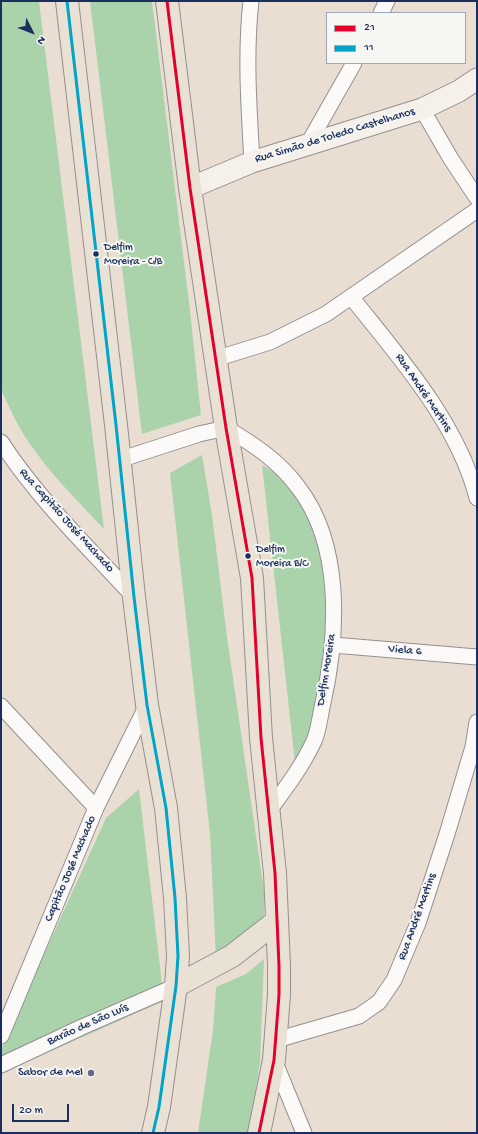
<!DOCTYPE html>
<meta charset="utf-8">
<style>
body{margin:0}
#map{position:relative;width:478px;height:1134px;overflow:hidden;background:#eaded2;font-family:"Gochi Hand",sans-serif}
canvas{display:block}
.frame{position:absolute;inset:0;border:2px solid #1b2f5e;pointer-events:none}
.legend{position:absolute;left:326px;top:12px;width:140px;height:52px;box-sizing:border-box;background:#f6f6f2;border:1px solid #9ea6b7;margin:0;padding:5px 7px;list-style:none;font-size:12px;color:#1b2f5e}
.legend li{display:flex;align-items:center;gap:8px;height:20px}
.legend b{width:20px;border:1px solid #9ea6b7}
.north{position:absolute;left:12px;top:12px;width:40px;height:40px;-webkit-text-stroke:3px #f6f6f2;paint-order:stroke;rotate:132deg;font-size:11px;font-weight:700;line-height:16px;text-align:center;color:#1b2f5e}
.north::after{content:'';display:block;margin:auto;width:14px;height:18px;background:#1b2f5e;clip-path:polygon(50% 0,100% 100%,50% 72%,0 100%)}
.scale{position:absolute;left:12px;top:1104px;width:57px;height:18px;box-sizing:border-box;border:2px solid #1b2f5e;border-top:0;padding-left:5px;font-size:12px;line-height:14px;white-space:nowrap;color:#1b2f5e;-webkit-text-stroke:3px #f6f6f2;paint-order:stroke}
</style>
<div id="map">
<canvas width="478" height="1134"></canvas>
<div class="frame"></div>
<ul class="legend">
<li><b style="height:5px;background:#e4002b"></b>21</li>
<li><b style="height:5px;background:#01a3c8"></b>11</li>
</ul>
<div class="north">N</div>
<div class="scale">20 m</div>
</div>
<script>
const ctx = document.querySelector('canvas').getContext('2d');
ctx.lineJoin = 'round';
function paint(path, color) {
  ctx.fillStyle = color;
  ctx.fill(path, 'evenodd');
}
function stroke(path, color, width, dash) {
  ctx.strokeStyle = color;
  ctx.lineWidth = width;
  ctx.lineCap = dash ? 'butt' : 'round';
  ctx.setLineDash(dash || []);
  ctx.stroke(path);
}
function drawText(font, color, halo, rows, align = 'center') {
  ctx.font = font + ' "Gochi Hand",sans-serif';
  ctx.lineWidth = 4;
  ctx.setLineDash([]);
  ctx.textBaseline = 'middle';
  ctx.strokeStyle = halo;
  ctx.fillStyle = color;
  for (const [text, x, y, turn = 0] of rows) {
    ctx.save();
    ctx.translate(x, y);
    ctx.rotate((+turn || 0) * Math.PI / 180);
    ctx.textAlign = isNaN(turn) ? turn : align;
    if (halo) ctx.strokeText(text, 0, 0);
    ctx.fillText(text, 0, 0);
    ctx.restore();
  }
}
paint(new Path2D(`
 M1,1H39L104,529C76,499 46,470 24,435C15,421 8,404 1,389Z
 M90,1H152L190,311L201,415L142,434Z
 M202,455L212,515L227,637L264,891V920L216,959L210,834L170,473Z
 M262,465L294,484L326,552V702L295,763Z
 M139,789L164,1001L1,1073V1049L106,818Z
 M264,959L260,1062L249,1133H198L213,1030L216,987L246,974Z`), '#aad3ac');
const street = new Path2D(`
 M251,1C245,54 249,109 252,162
 M381,13L387,1
 M422,109L451,159L477,198
 M308,144L354,63
 M352,298C399,357 458,423 477,498
 M215,359L270,342L326,314L477,210
 M1,442C38,499 88,547 134,597
 M119,460L199,434L226,428C253,444 279,461 298,487C343,545 338,635 323,703C320,715 319,730 314,741C302,767 285,789 268,812
 M333,645L477,657
 M1,706L96,808
 M1,1036L96,808L147,705
 M276,1040L359,1016L379,1002L394,980L418,923L447,834L473,747L477,722
 M274,1060L304,1133
 M1,1065L82,1027L176,986`);
const secondary = new Path2D(`
 M190,188L252,162L422,109L459,91L477,79`);
const primary = new Path2D(`
 M67,1L116,425L134,597L147,705L166,808L175,898L178,956L176,986L159,1107L153,1133
 M167,1L190,188L226,428L252,578L261,738L275,873L279,966V995L274,1060L259,1133
 M176,986L232,956L277,921`);
stroke(street, '#939092', 17);
stroke(secondary, '#939092', 23);
stroke(primary, '#939092', 24);
stroke(street, '#fcfaf8', 15);
stroke(secondary, '#f5f0ea', 21);
stroke(primary, '#eae1d5', 22);
stroke(new Path2D(`
 M167,1L190,188L226,428L252,578L261,738L275,873L279,966V995L274,1060L259,1133`), '#e4002b', 3);
stroke(new Path2D(`
 M67,1L116,425L134,597L147,705L166,808L175,898L178,956L176,986L159,1107L153,1133`), '#01a3c8', 3);
for (const [x, y, r, color] of [
 [96,254,3.5,"#1b2f5e"],
 [248,556,3.5,"#1b2f5e"],
 [91,1073,4,"#636c87"]
]) {
  const dot = new Path2D();
  dot.arc(x, y, r, 0, 2 * Math.PI);
  ctx.fillStyle = color;
  ctx.fill(dot);
  stroke(dot, '#f6f6f2', 1.5);
}
drawText('11px', '#1b2f5e', '#f6f6f2', [
 ["Delfim",104,248],
 ["Moreira - C/B",104,262],
 ["Delfim",256,550],
 ["Moreira B/C",256,564]
], 'left');
drawText('12px', '#1b2f5e', '#f6f6f2', [
 ["Rua Simão de Toledo Castelhanos",335,136,-17],
 ["Rua André Martins",423,393,56],
 ["Rua Capitão José Machado",66,521,48],
 ["Viela 6",405,651,5],
 ["Delfim Moreira",327,670,-81],
 ["Capitão José Machado",71,869,-67],
 ["Rua André Martins",418,917,-70],
 ["Barão de São Luís",88,1025,-24]
]);
drawText('12px', '#1b2f5e', '#f6f6f2', [
 ["Sabor de Mel",83,1073]
], 'right');
</script>
